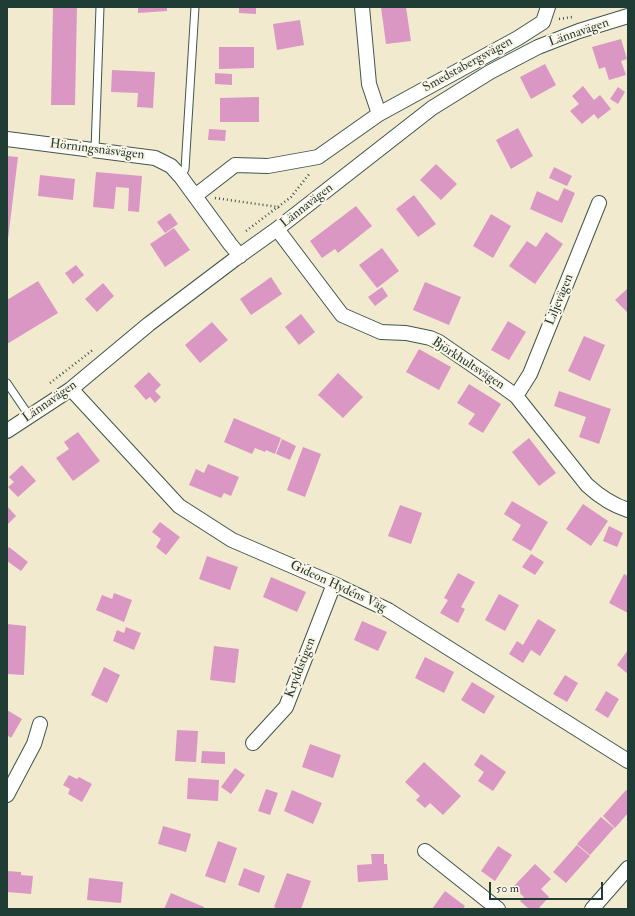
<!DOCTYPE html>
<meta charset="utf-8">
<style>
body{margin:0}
#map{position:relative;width:635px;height:916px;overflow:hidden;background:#f1eacf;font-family:"IM FELL Double Pica",serif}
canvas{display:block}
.frame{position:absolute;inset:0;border:8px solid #1f3d34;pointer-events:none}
.scale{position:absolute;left:489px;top:882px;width:114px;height:18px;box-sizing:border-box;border:2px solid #1f3d34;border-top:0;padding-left:5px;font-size:12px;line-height:14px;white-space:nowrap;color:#1f3d34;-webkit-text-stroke:3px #fcf5e5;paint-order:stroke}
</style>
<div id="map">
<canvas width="635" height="916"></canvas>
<div class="frame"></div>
<div class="scale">50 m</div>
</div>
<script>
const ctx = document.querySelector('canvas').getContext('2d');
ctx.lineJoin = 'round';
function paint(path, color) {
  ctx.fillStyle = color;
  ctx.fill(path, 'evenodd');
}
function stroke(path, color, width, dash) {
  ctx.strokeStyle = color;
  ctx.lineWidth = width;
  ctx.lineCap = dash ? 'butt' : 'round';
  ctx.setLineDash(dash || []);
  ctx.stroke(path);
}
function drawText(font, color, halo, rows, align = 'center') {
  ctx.font = font + ' "IM FELL Double Pica",serif';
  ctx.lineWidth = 4;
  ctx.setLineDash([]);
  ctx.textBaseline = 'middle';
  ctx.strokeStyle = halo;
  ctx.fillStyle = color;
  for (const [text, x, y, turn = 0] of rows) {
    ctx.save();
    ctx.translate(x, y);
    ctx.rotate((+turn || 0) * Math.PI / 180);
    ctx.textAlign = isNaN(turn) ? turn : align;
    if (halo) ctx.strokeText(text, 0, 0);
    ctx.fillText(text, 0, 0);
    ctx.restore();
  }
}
paint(new Path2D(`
 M53,7H77L75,105H51Z
 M138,7H167V11L138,13Z
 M239,7H256V14L239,13Z
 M381,7H406L411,41L386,44Z
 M300,20L304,45L277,50L273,24Z
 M621,39L627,59L621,61L626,75L609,80L605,67L599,69L592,47Z
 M219,47H254V68L219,69Z
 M545,64L556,85L531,99L520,77Z
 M112,70L155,72L153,108L137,107L138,93L111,92Z
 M215,73L232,74V85L215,84Z
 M583,86L594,100L600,95L611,109L598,119L594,114L582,124L570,111L579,104L572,96Z
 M618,87L625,92L618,104L610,99Z
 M259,97V122H220V98Z
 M518,128L533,156L511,169L496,140Z
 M209,129L226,130L225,141L208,140Z
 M7,156L18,157L8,239H7Z
 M436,164L457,184L441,200L420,180Z
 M554,167L572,176L567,186L549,178Z
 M96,172L142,176L139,212L128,211L129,188L116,187L114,209L93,207Z
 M40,175L75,179L73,200L38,196Z
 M564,188L575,193L562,223L530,209L537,191L558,201Z
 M414,195L436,224L418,237L396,209Z
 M356,206L372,226L338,253L335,249L322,258L310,241Z
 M170,213L178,224L165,233L157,222Z
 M491,214L511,226L493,258L473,246Z
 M174,228L190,250L165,267L150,244Z
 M546,232L563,244L535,284L509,266L527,241L536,247Z
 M382,248L399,271L377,288L359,265Z
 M76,265L84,275L73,284L65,273Z
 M271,277L282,294L251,315L240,299Z
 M38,281L58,313L7,344V300Z
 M425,282L461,297L449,325L413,310Z
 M103,283L114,296L97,312L85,299Z
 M382,287L388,296L375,306L368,297Z
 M628,288V313L615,300Z
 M301,314L315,332L299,345L285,327Z
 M508,321L526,332L509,360L491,350Z
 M212,322L228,340L200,363L185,345Z
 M584,336L605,345L590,381L568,371Z
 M419,349L451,367L439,390L406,372Z
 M149,372L161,385L155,391L161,397L155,403L150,397L146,400L134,386Z
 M338,373L363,397L343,418L318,395Z
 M469,384L501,404L483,433L468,424L475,414L457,403Z
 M559,391L611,409L599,444L579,437L586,417L554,406Z
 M234,418L281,438L275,454L266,450L265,452L255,448L252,454L224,442Z
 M78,432L100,461L73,481L56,458L69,449L64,442Z
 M529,438L556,473L539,486L512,452Z
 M282,439L296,446L290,460L276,454Z
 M303,447L321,454L305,497L287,490Z
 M208,464L239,477L231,496L224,493L221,498L189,485L196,469L204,473Z
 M22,465L36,481L18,497L8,487L14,482L9,477Z
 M512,501L548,522L531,551L512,540L521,525L504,514Z
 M583,504L608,521L591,546L566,529Z
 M400,505L422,513L411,544L388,536Z
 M7,506L16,516L7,525Z
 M160,522L180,537L166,555L156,547L161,539L152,532Z
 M609,526L623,533L617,547L603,541Z
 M9,547L28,562L21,571L7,561V550Z
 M531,554L544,562L535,575L522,567Z
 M207,556L238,567L230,590L199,579Z
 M458,573L475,582L461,607L465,609L458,623L440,613L448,600L444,598Z
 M624,574L628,576V613L609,603Z
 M271,577L306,592L297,612L263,597Z
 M114,593L132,600L124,622L96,610L102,595L112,599Z
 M499,594L519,605L505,631L485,620Z
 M538,619L556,630L540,656L531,650L523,663L509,654L517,641L523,645Z
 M362,621L387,632L378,651L354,640Z
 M7,624L26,626L24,675L7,674Z
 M126,627L141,633L134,650L113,641L117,630L124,633Z
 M214,646L239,649L235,683L210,680Z
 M628,650V674L617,665Z
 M425,657L454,672L444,693L415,678Z
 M104,667L120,675L107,703L91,695Z
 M565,675L578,683L567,702L553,694Z
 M472,682L495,696L484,714L461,700Z
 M606,691L619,699L608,718L595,710Z
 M7,710L22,719L11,738L7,735Z
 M177,730L198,731L196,762L175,761Z
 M310,744L341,755L333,778L302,767Z
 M202,751L225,752V764L201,763Z
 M481,754L506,772L493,791L478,781L484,772L474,765Z
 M424,762L461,796L443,815L430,803L425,808L416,800L420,796L405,782Z
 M235,768L245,775L231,794L221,787Z
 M69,775L77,779L79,777L92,784L82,802L68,794L70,789L63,785Z
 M188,778L219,780L218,801L187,799Z
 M266,789L278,793L270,815L258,811Z
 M292,790L322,803L313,824L284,811Z
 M626,790L628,791V813L615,828L603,816Z
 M601,817L614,828L590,855L577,844Z
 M163,826L191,834L186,852L158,844Z
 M218,841L237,848L225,883L205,876Z
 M577,845L590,856L566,883L553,872Z
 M498,846L512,855L495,881L481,871Z
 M371,854H384V864H387L388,880L358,882L357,865L372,864Z
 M535,864L551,879L541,889L549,897L538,909H529L520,901L524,897L513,887Z
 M244,868L265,876L259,893L238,885Z
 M7,871L21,872V875L33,876L31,894L7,892Z
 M287,873L311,881L301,909H279L274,907Z
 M89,878L123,882L121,903L87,900Z
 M445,891L465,906L463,909H432Z
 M171,893L204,907V909H164Z`), '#db97c4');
const lane = new Path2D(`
 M95,150L100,7
 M181,177L185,169L195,7
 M7,383L30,417`);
const street = new Path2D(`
 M362,7L369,84L379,114
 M7,139L155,158L171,166L181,177L230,244L240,256
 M195,196L235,165L268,166L318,157L379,114L518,38L543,22L548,7
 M277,229L342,315L381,332L406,333L430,338L439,342L484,373L516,396L587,485C599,496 612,505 628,510
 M71,389L179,506L232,540L334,584L388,610L628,761
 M516,396L530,374L599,203
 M7,431L71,389L149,324L235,259L277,229L432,108L490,72L538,47L579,31L628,16
 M253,743L286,707L334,584
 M7,795L34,744L40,724
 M425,851L498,909
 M592,909L628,868`);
stroke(lane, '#3e574b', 9);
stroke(street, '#3e574b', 16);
stroke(new Path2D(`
 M559,19L572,17
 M215,198L278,207L280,210
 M246,231L291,197L310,173
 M50,383L94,349`), '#3e574b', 2.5, [1, 3]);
stroke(lane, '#fff', 7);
stroke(street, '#fff', 14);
drawText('13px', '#1f3d34', '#fcf5e5', [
 ["Lännavägen",579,33,-19],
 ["Smedstabergsvägen",468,65,-29],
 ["Hörningsnäsvägen",97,150,7],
 ["Lännavägen",307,206,-38],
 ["Liljevägen",560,300,-68],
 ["Björkhultsvägen",468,364,33],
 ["Lännavägen",50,402,-35],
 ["Gideon Hydéns Väg",338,587,25],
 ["Kryddstigen",301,668,-69]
]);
</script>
